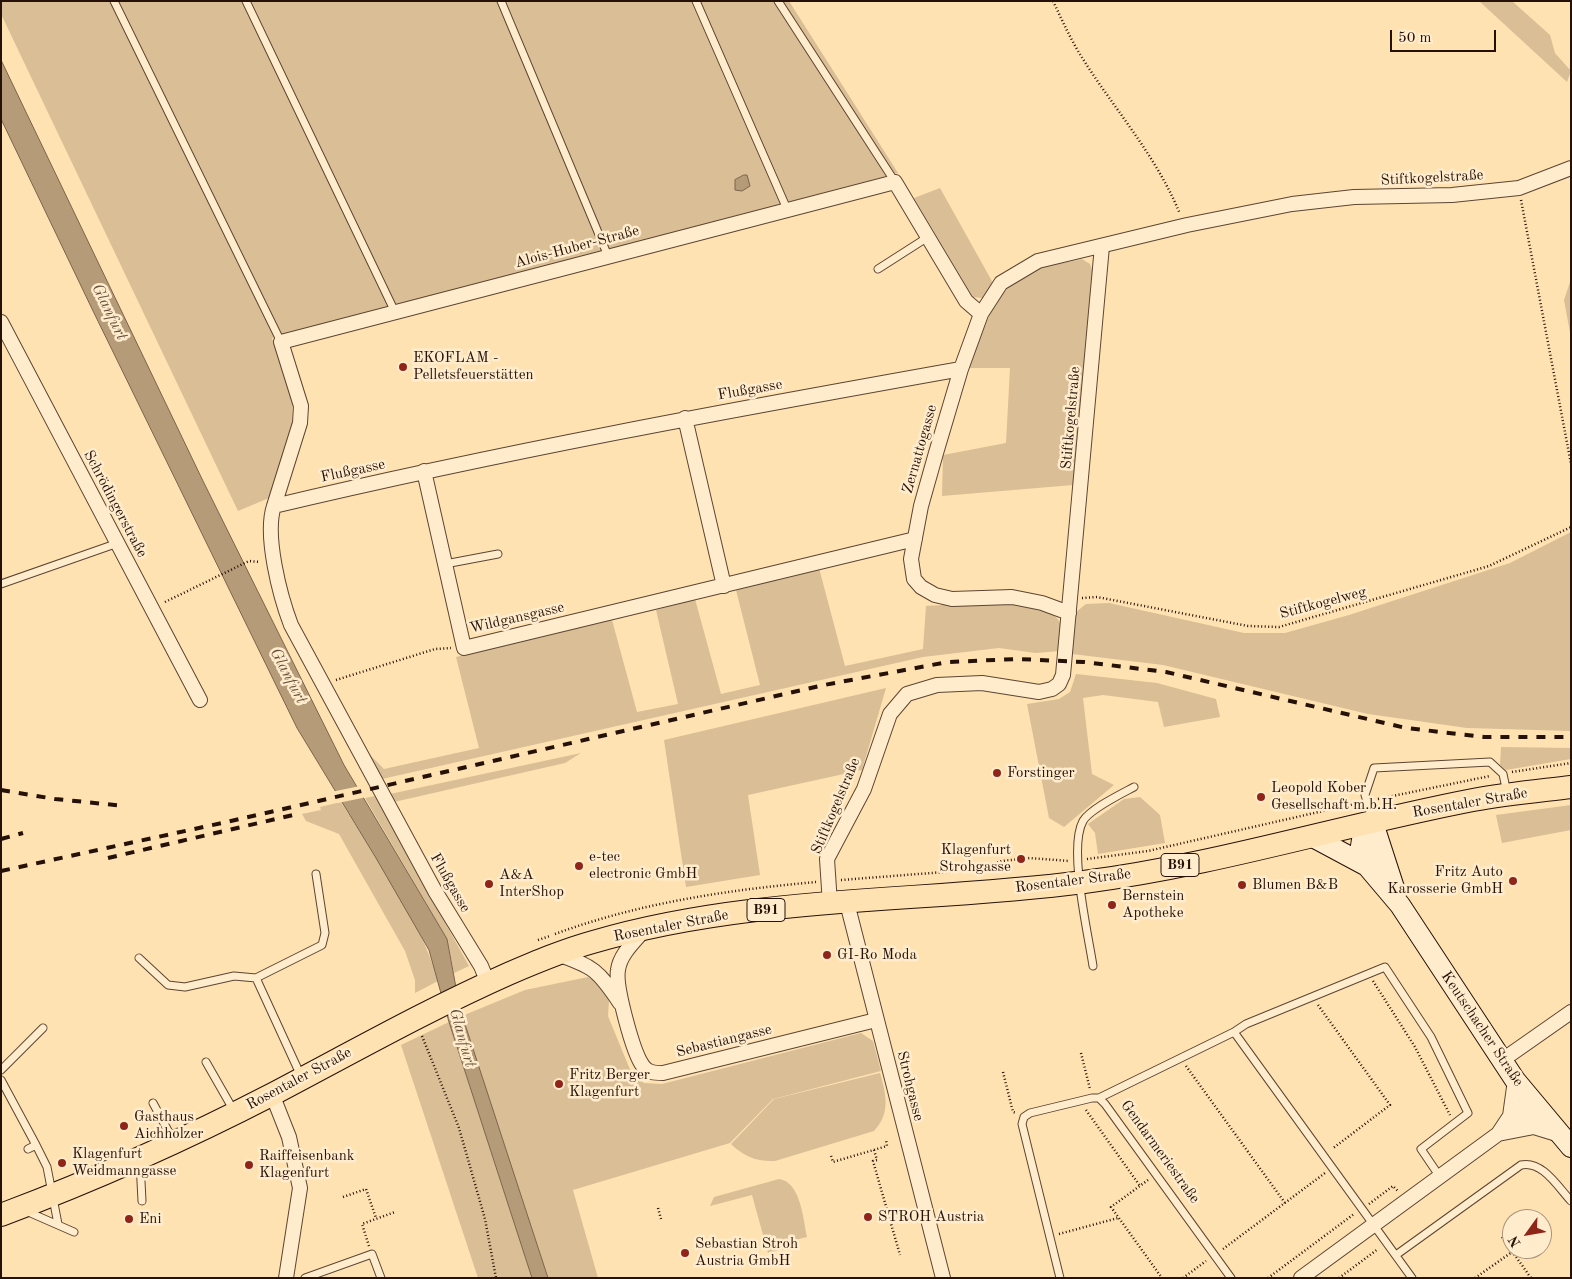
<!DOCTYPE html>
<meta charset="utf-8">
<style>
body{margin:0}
#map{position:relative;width:1572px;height:1279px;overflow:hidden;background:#ffe2b2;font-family:"Old Standard TT",serif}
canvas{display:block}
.frame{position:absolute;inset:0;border:2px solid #251108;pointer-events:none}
.north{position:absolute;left:1502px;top:1209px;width:50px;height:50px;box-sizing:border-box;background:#ffeccd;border:1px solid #a8947e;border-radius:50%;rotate:238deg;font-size:14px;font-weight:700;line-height:20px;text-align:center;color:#251108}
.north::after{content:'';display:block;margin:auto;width:18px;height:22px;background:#8f2418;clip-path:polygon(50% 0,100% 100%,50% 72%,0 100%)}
.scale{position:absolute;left:1390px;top:30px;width:106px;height:22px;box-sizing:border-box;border:2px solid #251108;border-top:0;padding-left:6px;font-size:15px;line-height:18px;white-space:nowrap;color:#251108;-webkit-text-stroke:4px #ffeccd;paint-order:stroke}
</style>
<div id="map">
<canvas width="1572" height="1279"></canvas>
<div class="frame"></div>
<div class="north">N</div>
<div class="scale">50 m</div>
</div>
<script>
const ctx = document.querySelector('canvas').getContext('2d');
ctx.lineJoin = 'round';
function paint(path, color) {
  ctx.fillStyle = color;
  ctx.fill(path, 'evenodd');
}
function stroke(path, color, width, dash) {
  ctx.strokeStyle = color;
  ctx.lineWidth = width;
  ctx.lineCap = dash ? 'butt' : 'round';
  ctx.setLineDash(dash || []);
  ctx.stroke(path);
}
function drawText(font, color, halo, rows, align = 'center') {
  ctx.font = font + ' "Old Standard TT",serif';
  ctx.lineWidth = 5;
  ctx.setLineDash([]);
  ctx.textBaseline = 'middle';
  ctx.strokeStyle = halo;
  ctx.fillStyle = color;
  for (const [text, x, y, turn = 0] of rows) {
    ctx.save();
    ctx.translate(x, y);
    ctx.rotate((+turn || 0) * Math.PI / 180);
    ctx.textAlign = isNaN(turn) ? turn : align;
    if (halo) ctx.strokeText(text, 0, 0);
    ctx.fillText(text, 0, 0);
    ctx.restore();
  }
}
paint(new Path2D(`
 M1,1H789L898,173L272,338L293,394L292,424L269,498L238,511L1,14Z
 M1479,1H1512L1550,35L1555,53L1571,71L1567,82Z
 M940,188L993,283L982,298L973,297L914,198Z
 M1082,259L1090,264L1094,275L1073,485L942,496L943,455L1006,443L1010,368H969C980,335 995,288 1029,272C1044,265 1065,263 1082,259Z
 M1571,279V338L1564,300Z
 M1571,532V731L1467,728L1368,714L1163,665L1072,654L1076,612L1086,604L1109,603L1244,633H1285L1349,615L1510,563Z
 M819,568L845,666L923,649L926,606C956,605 1042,593 1059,621C1064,628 1060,643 1060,651L1036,653L999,648L923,657L382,779L368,753L384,769L479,748L456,657L612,620L637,712L678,704L656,610L695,599L721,694L760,685L736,590Z
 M1076,674L1157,683L1216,699L1220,717L1164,727L1158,702L1103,695L1083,698L1092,774L1114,785L1064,827L1049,818L1027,704L1059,699L1070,692Z
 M886,688L862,770L748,795L760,875L686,887L664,740Z
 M1501,747L1571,748V759L1506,770L1500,765Z
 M581,753L565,763L394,802L390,794Z
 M375,796L469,966L454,973L447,939L365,798Z
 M1140,797L1160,815L1165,843L1098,854L1095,833L1088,824L1124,799Z
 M341,802C376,858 420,918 438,981L415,993V980L405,951L339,834L306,821L302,814L321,810L320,807Z
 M1571,805V830L1502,843L1496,815Z
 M588,977L600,983L609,1001L608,1016L631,1072L644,1083L662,1084L861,1033L873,1041L881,1071L773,1099L730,1143L573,1190L598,1278H548L462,1016L525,990Z
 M449,1022L532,1278H478L401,1045Z
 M880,1073C886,1094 891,1113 874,1131L775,1161C757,1162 743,1156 731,1144L774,1099Z
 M779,1179C801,1182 803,1219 807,1237L783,1243L784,1249L768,1253L752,1195L710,1206L714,1197Z`), '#dabe95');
const water = new Path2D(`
 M1,60L203,481L344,765L447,939L460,1009L548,1278H532L449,1022L429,950L376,858L297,728L94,313L1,119Z
 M744,175H747L750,186L742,191L735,190V180Z`);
paint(water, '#b59b78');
stroke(water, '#7b644b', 1);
paint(new Path2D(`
 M360,786L367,797L338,803L331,792Z`), '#ffe2b2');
const service = new Path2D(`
 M114,1L281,342
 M246,1L395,312
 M501,1L608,256
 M696,1L787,209
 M778,1L895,182
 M878,269L928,237
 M445,564L498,554
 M1,584L118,543
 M1372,818L1365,795L1374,768L1490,762L1503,774L1507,793
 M139,958L168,985L185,987L234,976L256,978L301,1076
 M1093,966C1088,933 1068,848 1083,821C1090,809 1121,794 1134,787
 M256,978L322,945L325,933L316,874
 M1234,1032L1412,1278
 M206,1062L234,1111
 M1,1070L43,1028
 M1,1080L36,1145
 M1099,1098L1234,1032L1246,1024L1385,967L1431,1037L1468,1113L1421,1149L1440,1177
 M153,1103L173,1140
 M28,1149L36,1145L47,1167L58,1224
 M140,1162L142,1201
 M26,1211L74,1232
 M1396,1255L1521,1165C1542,1160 1558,1187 1571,1201
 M305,1278L372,1254L381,1278
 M1060,1278L1022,1124L1024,1117L1030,1113L1092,1098H1099L1105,1104L1231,1278`);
const minor = new Path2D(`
 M1,322L200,700
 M685,418L724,586
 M424,471L464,648L915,539
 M274,506L300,423L301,406L281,342L895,182L966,301L981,314
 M1069,613L1042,603L1012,597L952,599L935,595L921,587L914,579L911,559L921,506L936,453L961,369L981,314L1001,283L1038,261L1187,225L1292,204L1354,197L1452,195L1519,188L1571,168
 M847,903L943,1278
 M830,904L827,859L864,789L890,714L907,694L937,685L982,683L1039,692L1052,689L1059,684L1063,675L1102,246
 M645,929C635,941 620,954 618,970C615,986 633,1053 643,1066C648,1073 655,1073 663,1073L876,1020
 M557,954C594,967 598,970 620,1003
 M488,983L481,966L435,891L291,625C280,596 264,535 274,506C501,452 731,410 961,369
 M1501,1061L1571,1012
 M272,1094L289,1137L300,1188L286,1278
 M1510,1116L1522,1107L1533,1104L1531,1116L1513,1129
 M1498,1134L1534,1127L1560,1135
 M1301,1278L1498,1134L1510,1116L1515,1080`);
const secondary = new Path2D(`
 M1373,823L1363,834L1361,846L1367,866L1400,905L1515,1080L1571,1147
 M1373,823L1396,894
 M1311,836L1367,866`);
const primary = new Path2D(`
 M1,1215C94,1180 184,1140 273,1094C351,1053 427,1010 508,974C536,962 564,950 593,942C752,895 921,903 1084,882C1216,865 1343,825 1473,800C1505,794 1538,791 1571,787`);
stroke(service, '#5c4532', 9);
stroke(minor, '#5c4532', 16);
stroke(secondary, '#251108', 22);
stroke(primary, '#251108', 24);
stroke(new Path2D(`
 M1053,1C1062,20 1070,38 1081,56C1114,109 1156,155 1180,214
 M1521,200L1571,464
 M1082,598L1097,597L1248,626L1279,627L1489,566L1571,527
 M165,602L249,561L260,562
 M336,680L435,649L451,648
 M1512,772L1571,763
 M1378,799L1490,776
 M1087,859L1148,851L1358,803
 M841,880L970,870L1002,861L1030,858L1069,861
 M555,934C639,903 727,890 816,882
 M538,940L550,936
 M1373,981L1415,1047L1450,1115
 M1318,1005L1390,1105L1332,1149
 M422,1036L459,1128L485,1219L496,1278
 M1081,1053L1090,1089
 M1186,1066L1285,1203
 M1003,1072L1013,1112L1016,1113
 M1086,1110L1140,1186
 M874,1150L877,1160L873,1161L900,1255
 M831,1156L833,1162L887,1146L886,1140
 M1148,1180L1111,1207L1162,1278
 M343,1197L366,1189L376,1218
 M1369,1204L1393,1186L1398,1191
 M658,1208L661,1219
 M1059,1234L1118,1218
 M1502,1237L1531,1278
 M369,1246L362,1224L395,1212
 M1223,1249L1325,1173
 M1183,1278L1206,1261
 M1268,1278L1354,1214
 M1339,1278L1378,1249
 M1475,1278L1512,1252`), '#251108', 2.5, [1, 2.5]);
stroke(service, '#ffeccd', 7);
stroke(minor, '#ffeccd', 14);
stroke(secondary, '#ffeccd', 20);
stroke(primary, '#ffe2b2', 22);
stroke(new Path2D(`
 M1,790L55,799L125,806
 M1,839L23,833
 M108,858L293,815
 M1,871L231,821L824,685L948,662L1018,659L1084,662L1166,672L1406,728L1484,737H1571`), '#251108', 4, [9, 9]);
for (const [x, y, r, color] of [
 [403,367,5,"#8f2418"],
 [997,773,5,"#8f2418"],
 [1261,797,5,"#8f2418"],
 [1021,859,5,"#8f2418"],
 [579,866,5,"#8f2418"],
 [1513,881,5,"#8f2418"],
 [489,884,5,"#8f2418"],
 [1242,885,5,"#8f2418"],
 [1112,905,5,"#8f2418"],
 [827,955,5,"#8f2418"],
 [559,1084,5,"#8f2418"],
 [124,1126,5,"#8f2418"],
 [62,1163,5,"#8f2418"],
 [249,1165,5,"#8f2418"],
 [868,1217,5,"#8f2418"],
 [129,1219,5,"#8f2418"],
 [685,1253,5,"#8f2418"]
]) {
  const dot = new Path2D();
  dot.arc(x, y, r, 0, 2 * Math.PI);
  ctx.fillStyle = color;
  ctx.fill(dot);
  stroke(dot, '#ffeccd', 2);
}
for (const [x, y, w] of [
 [1180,865,38],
 [766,910,38]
]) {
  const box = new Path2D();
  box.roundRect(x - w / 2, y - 11.5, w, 23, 4);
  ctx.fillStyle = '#ffeccd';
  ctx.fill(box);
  stroke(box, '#251108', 1);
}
drawText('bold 14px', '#251108', null, [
 ["B91",1180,865],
 ["B91",766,910]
]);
drawText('15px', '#251108', '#ffeccd', [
 ["Stiftkogelstraße",1432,178,-3],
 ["Alois-Huber-Straße",577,247,-15],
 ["Flußgasse",750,390,-10],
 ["Stiftkogelstraße",1071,418,-85],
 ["Zernattogasse",920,449,-74],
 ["Flußgasse",353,471,-12],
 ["Schrödingerstraße",115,504,62],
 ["Stiftkogelweg",1323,603,-15],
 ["Wildgansgasse",517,618,-13],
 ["Rosentaler Straße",1470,803,-10],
 ["Stiftkogelstraße",836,806,-67],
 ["Rosentaler Straße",1073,881,-7],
 ["Flußgasse",450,883,60],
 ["Rosentaler Straße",671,926,-11],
 ["Keutschacher Straße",1482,1029,56],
 ["Sebastiangasse",724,1041,-14],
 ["Rosentaler Straße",299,1079,-28],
 ["Strohgasse",910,1086,76],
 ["Gendarmeriestraße",1160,1152,54]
]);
drawText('15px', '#251108', '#ffeccd', [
 ["EKOFLAM -",413,358],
 ["Pelletsfeuerstätten",413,375],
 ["Forstinger",1007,773],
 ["Leopold Kober",1271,788],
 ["Gesellschaft m.b.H.",1271,805],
 ["Klagenfurt",1011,850,"right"],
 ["Strohgasse",1011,867,"right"],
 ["e-tec",589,857],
 ["electronic GmbH",589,874],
 ["Fritz Auto",1503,872,"right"],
 ["Karosserie GmbH",1503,889,"right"],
 ["A&A",499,875],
 ["InterShop",499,892],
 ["Blumen B&B",1252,885],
 ["Bernstein",1122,896],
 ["Apotheke",1122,913],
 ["GI-Ro Moda",837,955],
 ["Fritz Berger",569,1075],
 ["Klagenfurt",569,1092],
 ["Gasthaus",134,1117],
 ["Aichholzer",134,1134],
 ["Klagenfurt",72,1154],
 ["Weidmanngasse",72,1171],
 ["Raiffeisenbank",259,1156],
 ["Klagenfurt",259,1173],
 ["STROH Austria",878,1217],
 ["Eni",139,1219],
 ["Sebastian Stroh",695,1244],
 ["Austria GmbH",695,1261]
], 'left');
drawText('italic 16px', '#664f3a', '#ffeccd', [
 ["Glanfurt",109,312,64],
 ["Glanfurt",288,676,62],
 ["Glanfurt",462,1038,74]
]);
</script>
